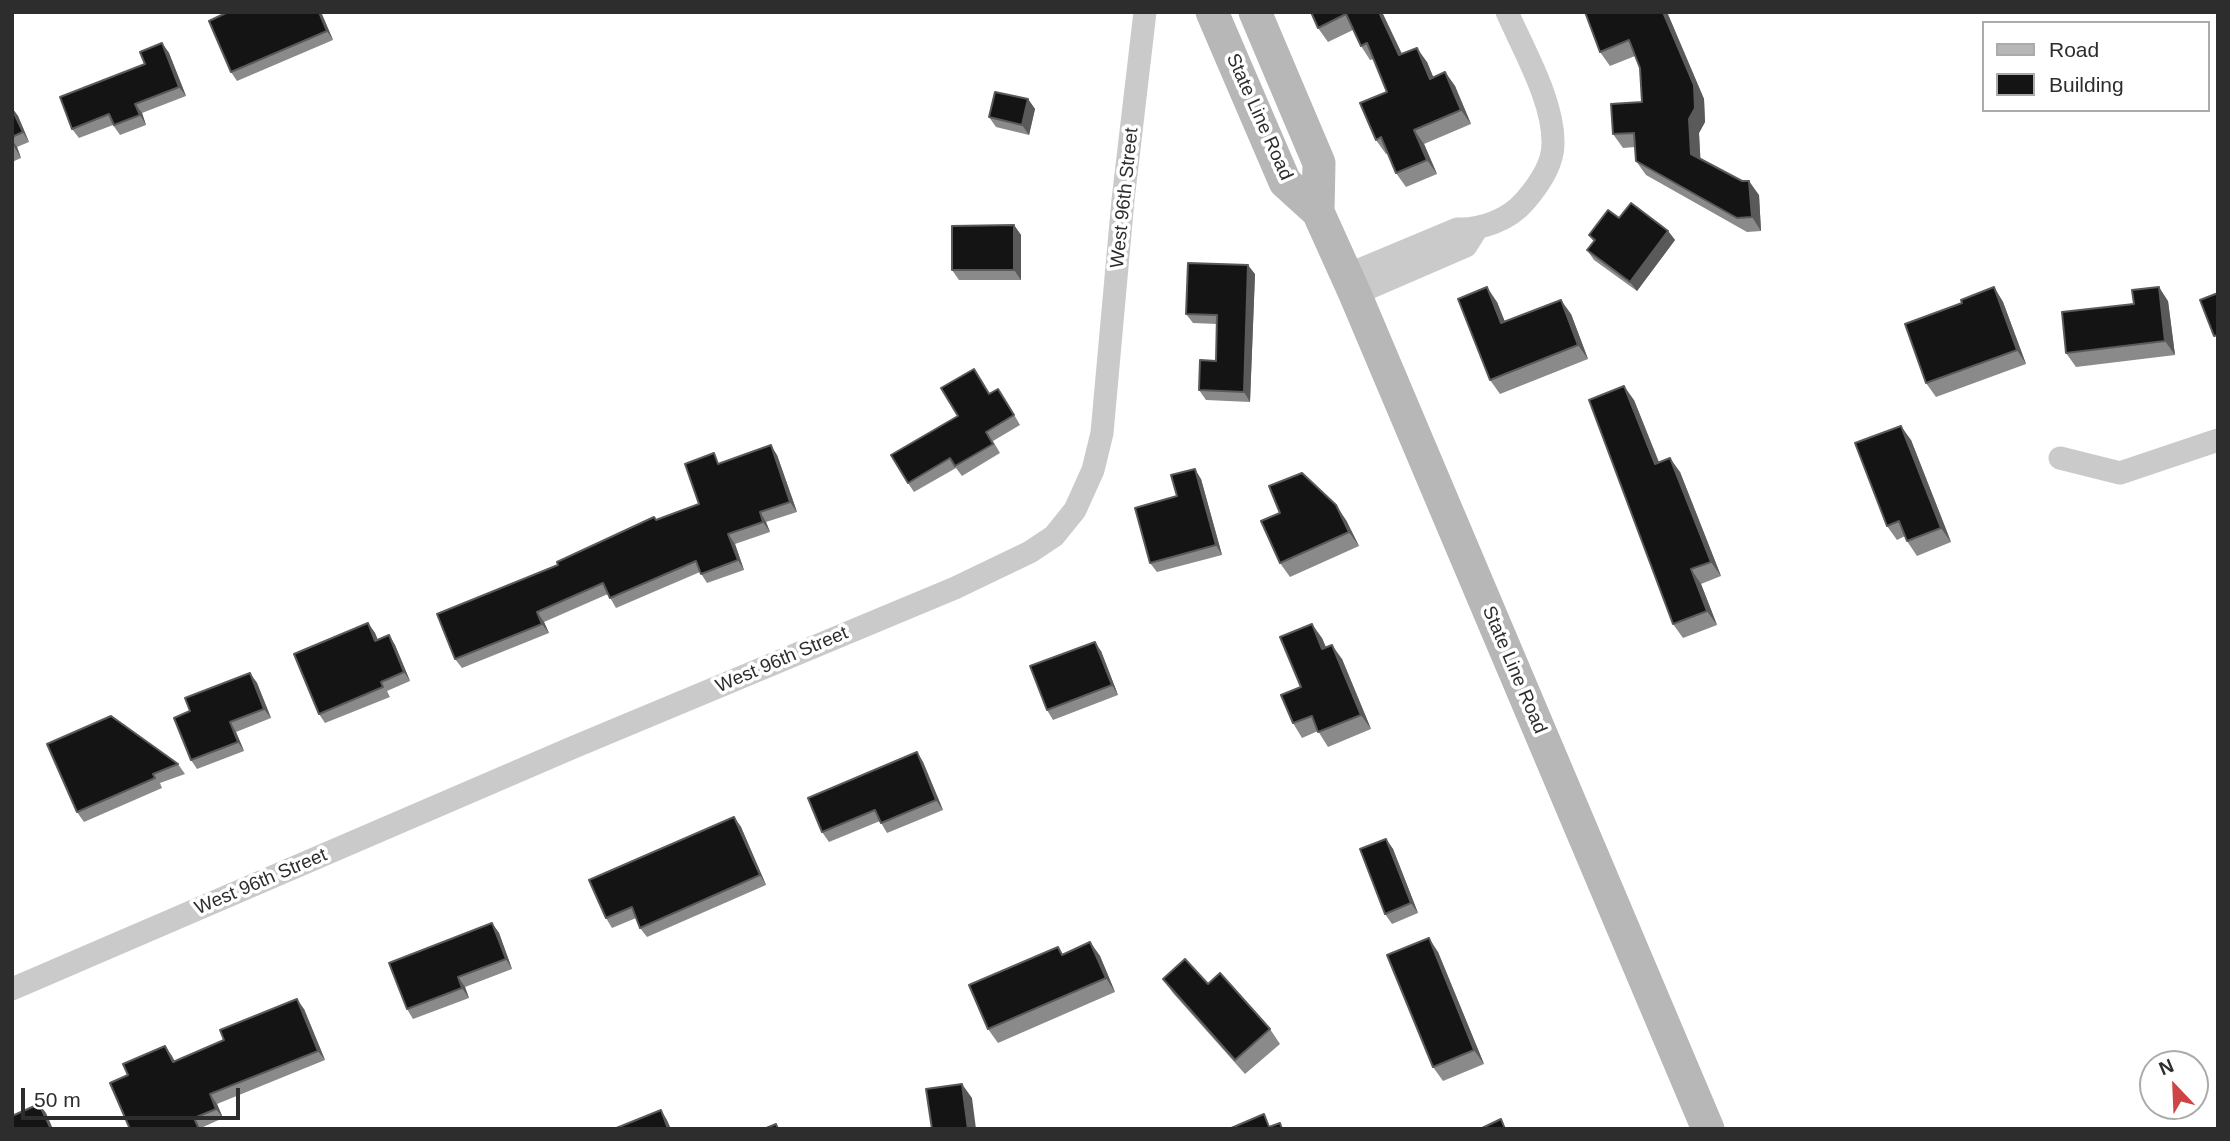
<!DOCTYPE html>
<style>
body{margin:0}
#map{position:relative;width:2230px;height:1141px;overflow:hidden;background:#fff;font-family:Arial,sans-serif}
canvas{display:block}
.frame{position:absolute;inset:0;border:14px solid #2d2d2d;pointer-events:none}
.legend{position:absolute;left:1982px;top:21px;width:228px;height:91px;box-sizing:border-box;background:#fff;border:2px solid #ababab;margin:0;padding:9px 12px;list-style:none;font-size:21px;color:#2d2d2d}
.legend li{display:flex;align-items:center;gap:14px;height:35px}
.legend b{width:35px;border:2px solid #ababab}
.north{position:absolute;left:2139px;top:1050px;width:70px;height:70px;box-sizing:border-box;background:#fff;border:2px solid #ababab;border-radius:50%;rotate:337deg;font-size:19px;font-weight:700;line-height:28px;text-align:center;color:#2d2d2d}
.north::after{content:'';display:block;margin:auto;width:24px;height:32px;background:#cf4543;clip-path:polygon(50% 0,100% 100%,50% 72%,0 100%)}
.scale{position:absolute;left:21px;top:1088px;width:219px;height:32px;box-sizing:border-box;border:4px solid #2d2d2d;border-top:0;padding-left:9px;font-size:21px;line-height:24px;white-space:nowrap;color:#2d2d2d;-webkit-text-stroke:5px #fff;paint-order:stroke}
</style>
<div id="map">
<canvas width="2230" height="1141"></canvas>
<div class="frame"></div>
<ul class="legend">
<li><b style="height:9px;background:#b7b7b7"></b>Road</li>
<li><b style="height:19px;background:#141414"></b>Building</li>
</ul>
<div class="north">N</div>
<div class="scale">50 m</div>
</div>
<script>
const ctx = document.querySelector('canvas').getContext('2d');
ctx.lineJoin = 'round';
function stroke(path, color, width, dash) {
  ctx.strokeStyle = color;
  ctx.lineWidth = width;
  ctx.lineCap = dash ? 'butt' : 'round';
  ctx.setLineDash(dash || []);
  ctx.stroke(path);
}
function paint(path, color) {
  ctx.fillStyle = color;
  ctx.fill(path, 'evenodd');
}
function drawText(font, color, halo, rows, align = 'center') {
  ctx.font = font + ' Arial,sans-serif';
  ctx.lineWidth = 7;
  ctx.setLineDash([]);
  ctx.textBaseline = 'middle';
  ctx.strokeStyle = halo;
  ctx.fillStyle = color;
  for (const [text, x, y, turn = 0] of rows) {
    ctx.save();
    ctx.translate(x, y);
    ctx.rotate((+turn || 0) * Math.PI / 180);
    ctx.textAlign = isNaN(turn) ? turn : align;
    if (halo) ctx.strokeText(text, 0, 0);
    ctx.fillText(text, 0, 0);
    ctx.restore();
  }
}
stroke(new Path2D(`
 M1347,275L1457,229C1481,230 1509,220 1525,201C1538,186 1553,165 1553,144C1554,102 1524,51 1507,12
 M1355,294L1466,246L1476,230
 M2060,458L2120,473L2218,440
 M12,989L574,747L955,588L1030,552L1054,536L1075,510L1093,470L1102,433L1123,200L1145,12`), '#cacaca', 23);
stroke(new Path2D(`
 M1212,12L1285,182L1318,212L1355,294L1708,1129
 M1255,12L1319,163L1318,212`), '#b7b7b7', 33);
paint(new Path2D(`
 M228,12H321L333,40L237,81L231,72Z
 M1311,12H1382L1402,54L1427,62L1433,77L1445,72L1455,86L1471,124L1424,144L1437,174L1406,187L1396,173L1388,153L1386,154L1376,140L1387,92L1374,59L1370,60L1361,46L1353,30L1328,42L1318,28Z
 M1667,12L1704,99L1705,122L1699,133L1700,159L1759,195L1761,231L1747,232L1646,175L1636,161L1635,147L1623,148L1613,134L1642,102L1640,68L1635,56L1610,66L1600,52Z
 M162,43L169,53L186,96L142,113L146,125L120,135L113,125L79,138L72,129L145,64Z
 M1028,99L1035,109L1029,135L996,127L989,117Z
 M12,108L18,116L29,142L17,147L21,158L12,162Z
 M1619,218L1668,231L1675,240L1637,291L1594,260L1587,250L1594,242L1589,235Z
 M1014,225L1021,235V280H959L952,270Z
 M1255,274L1250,402L1206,400L1199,390L1216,361L1217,324L1193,323L1186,314Z
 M1994,287L2003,302L2026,364L1936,397L1926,383L1962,303Z
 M2168,301L2175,355L2076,367L2066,353Z
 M1497,302L1505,322L1571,314L1588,359L1500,394L1490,380Z
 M981,379L990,394L1005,399L1020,425L993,441L1000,453L962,476L956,468L914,492L908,483L958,416Z
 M1634,400L1659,462L1680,472L1721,576L1701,584L1717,625L1683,638L1673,624Z
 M1911,440L1951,542L1917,556L1907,541L1905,536L1897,540L1887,526Z
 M777,455L797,512L766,522L770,532L735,544L744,570L707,583L700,572L616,608L608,594L544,622L549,633L462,668L455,659L558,565L656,520L699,504L721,463Z
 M1201,479L1222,555L1157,572L1150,563L1177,496Z
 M1346,520L1359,546L1290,577L1280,563Z
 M368,623L375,633L378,640L389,635L395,645L410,681L387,691L390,697L325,723L319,714Z
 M1322,638L1326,647L1342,659L1371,729L1328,747L1318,731L1302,738L1293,723L1301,687Z
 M1101,651L1118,695L1053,720L1047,710Z
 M250,673L257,683L271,718L236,732L244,751L197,769L191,760Z
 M47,744L178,764L185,774L160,783L162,788L84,822L77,812Z
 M917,752L923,762L943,810L887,833L880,821L829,842L822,832Z
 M734,817L741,827L766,885L647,937L640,928L636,918L612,928L606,918Z
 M1386,839L1393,849L1418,913L1392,924L1385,914Z
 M492,923L499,933L512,969L465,987L469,998L413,1019L407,1009Z
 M1090,942L1100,956L1115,992L998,1043L988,1029Z
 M1438,952L1484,1064L1443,1081L1433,1067Z
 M1163,979L1208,984L1270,1029L1280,1044L1245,1074L1173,993Z
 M304,1009L325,1060L217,1104L223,1118L201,1128L202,1129H130L128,1075L165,1046L175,1061Z`), '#8a8a8a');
paint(new Path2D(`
 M319,12H321L333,40L327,31Z
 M1379,12H1382L1409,69L1399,55Z
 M1663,12H1667L1704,99L1705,122L1699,133L1701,168L1691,154Z
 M162,43L169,53L186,96L179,87Z
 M1417,48L1427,62L1440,93L1430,79Z
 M1445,72L1455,86L1471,124L1461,110Z
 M1028,99L1035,109L1029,135L1022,125Z
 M135,104L142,113L146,125L140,115Z
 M12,108L18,116L29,142L23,132Z
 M1414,130L1424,144L1437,174L1427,160Z
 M12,140L17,147L21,158L15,148Z
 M1749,181L1759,195L1761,231L1752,217Z
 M1014,225L1021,235V280L1014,270Z
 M1668,231L1675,240L1637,291L1630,282Z
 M1248,265L1255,274L1250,402L1244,392Z
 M1487,287L1497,302L1511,337L1501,323Z
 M1994,287L2003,302L2026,364L2017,350Z
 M2159,287L2168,301L2175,355L2165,341Z
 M1561,300L1571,314L1588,359L1578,345Z
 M1624,386L1634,400L1665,478L1655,464Z
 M1901,426L1911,440L1951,542L1941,528Z
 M771,445L777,455L797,512L790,502Z
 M1670,458L1680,472L1721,576L1711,562Z
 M1195,469L1201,479L1222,555L1216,545Z
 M1336,505L1346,520L1359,546L1349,532Z
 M760,512L766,522L770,532L763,522Z
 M728,534L735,544L744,570L738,560Z
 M1691,569L1701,584L1717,625L1707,611Z
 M537,612L544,622L549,633L542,624Z
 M368,623L375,633L382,651L375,641Z
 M1312,624L1322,638L1332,663L1322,649Z
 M389,635L395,645L410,681L404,672Z
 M1095,642L1101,651L1118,695L1112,685Z
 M1332,645L1342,659L1371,729L1361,715Z
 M250,673L257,683L271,718L264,709Z
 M230,722L236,732L244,751L238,742Z
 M917,752L923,762L943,810L936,800Z
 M734,817L741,827L766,885L760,875Z
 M1386,839L1393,849L1418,913L1411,903Z
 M492,923L499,933L512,969L506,959Z
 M1429,938L1438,952L1484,1064L1474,1050Z
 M1090,942L1100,956L1115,992L1106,978Z
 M458,977L465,987L469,998L462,988Z
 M297,999L304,1009L325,1060L318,1051Z
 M165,1046L172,1056L179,1072L173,1062Z
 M962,1084L972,1098L976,1129H968Z
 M210,1094L217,1104L223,1118L216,1109Z
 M39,1104L46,1113L53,1129H51Z
 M661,1110L667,1120L671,1129H668Z`), '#5a5a5a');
const building = new Path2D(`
 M228,12H319L327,31L231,72L209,21Z
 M1311,12H1379L1399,55L1417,48L1430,79L1445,72L1461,110L1414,130L1427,160L1396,173L1381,137L1376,140L1360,103L1387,92L1367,43L1361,46L1346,14L1318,28Z
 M1585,12H1663L1694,85L1695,108L1689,119L1691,154L1742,181H1749L1752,217L1737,218L1636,161L1634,133L1613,134L1611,104L1642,102L1640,68L1629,40L1600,52Z
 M162,43L179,87L135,104L140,115L114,125L109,114L72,129L60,97L145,64L140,52Z
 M995,92L1028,99L1022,125L989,117Z
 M12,109L23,132L12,137Z
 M1631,203L1668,231L1630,282L1587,250L1595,240L1589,235L1608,210L1619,218Z
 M1014,225V270H952V226Z
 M1188,263L1248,265L1244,392L1199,390L1200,360L1216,361L1217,315L1186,314Z
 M1487,287L1501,323L1561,300L1578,345L1490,380L1458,299Z
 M1994,287L2017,350L1926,383L1905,324L1962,303L1961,300Z
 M2159,287L2165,341L2066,353L2062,312L2134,304L2132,290Z
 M2218,293V335L2214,336L2200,300Z
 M974,369L989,394L998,389L1014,415L986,432L993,444L955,466L950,458L908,483L891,455L958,416L941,388Z
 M1624,386L1655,464L1670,458L1711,562L1691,569L1707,611L1673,624L1589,400Z
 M1901,426L1941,528L1907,541L1899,521L1887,526L1855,443Z
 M771,445L790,502L760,512L763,522L728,534L738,560L701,574L696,561L610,598L603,583L537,612L542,624L455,659L437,614L558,565L557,562L654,517L656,520L699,504L685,464L714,453L718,464Z
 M1195,469L1216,545L1150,563L1135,508L1177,496L1171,475Z
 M1302,473L1336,505L1349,532L1280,563L1261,521L1280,513L1269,486Z
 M368,623L375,641L389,635L404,672L381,682L383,687L319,714L294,654Z
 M1312,624L1322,649L1332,645L1361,715L1318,732L1312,716L1293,723L1281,695L1301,687L1280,637Z
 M1095,642L1112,685L1047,710L1030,666Z
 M250,673L264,709L230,722L238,742L191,760L174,718L190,711L185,698Z
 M111,716L178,764L153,774L155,778L77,812L47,744Z
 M917,752L936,800L881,823L875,810L822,832L808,798Z
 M734,817L760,875L640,928L632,907L606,918L589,880Z
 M1386,839L1411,903L1385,914L1360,849Z
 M492,923L506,959L458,977L462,988L407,1009L389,963Z
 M1429,938L1474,1050L1433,1067L1387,955Z
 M1090,942L1106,978L988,1029L969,985L1058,947L1062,955Z
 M1185,959L1208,984L1220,973L1270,1029L1235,1060L1163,979Z
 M297,999L318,1051L210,1094L216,1109L194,1118L199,1129H130L110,1083L128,1075L123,1064L165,1046L173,1062L224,1040L220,1030Z
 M962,1084L968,1129H932L926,1089Z
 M39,1104L51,1129H12V1116Z
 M661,1110L668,1129H614Z
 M1264,1114L1269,1127L1280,1123L1282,1129H1229Z
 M1501,1119L1505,1129H1480Z
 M776,1124L778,1129H764Z`);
paint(building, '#141414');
stroke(building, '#5a5a5a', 2);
drawText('19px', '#2d2d2d', '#fff', [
 ["State Line Road",1259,117,66],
 ["West 96th Street",1125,198,-84],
 ["West 96th Street",782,660,-23],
 ["State Line Road",1514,670,67],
 ["West 96th Street",261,882,-23]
]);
</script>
